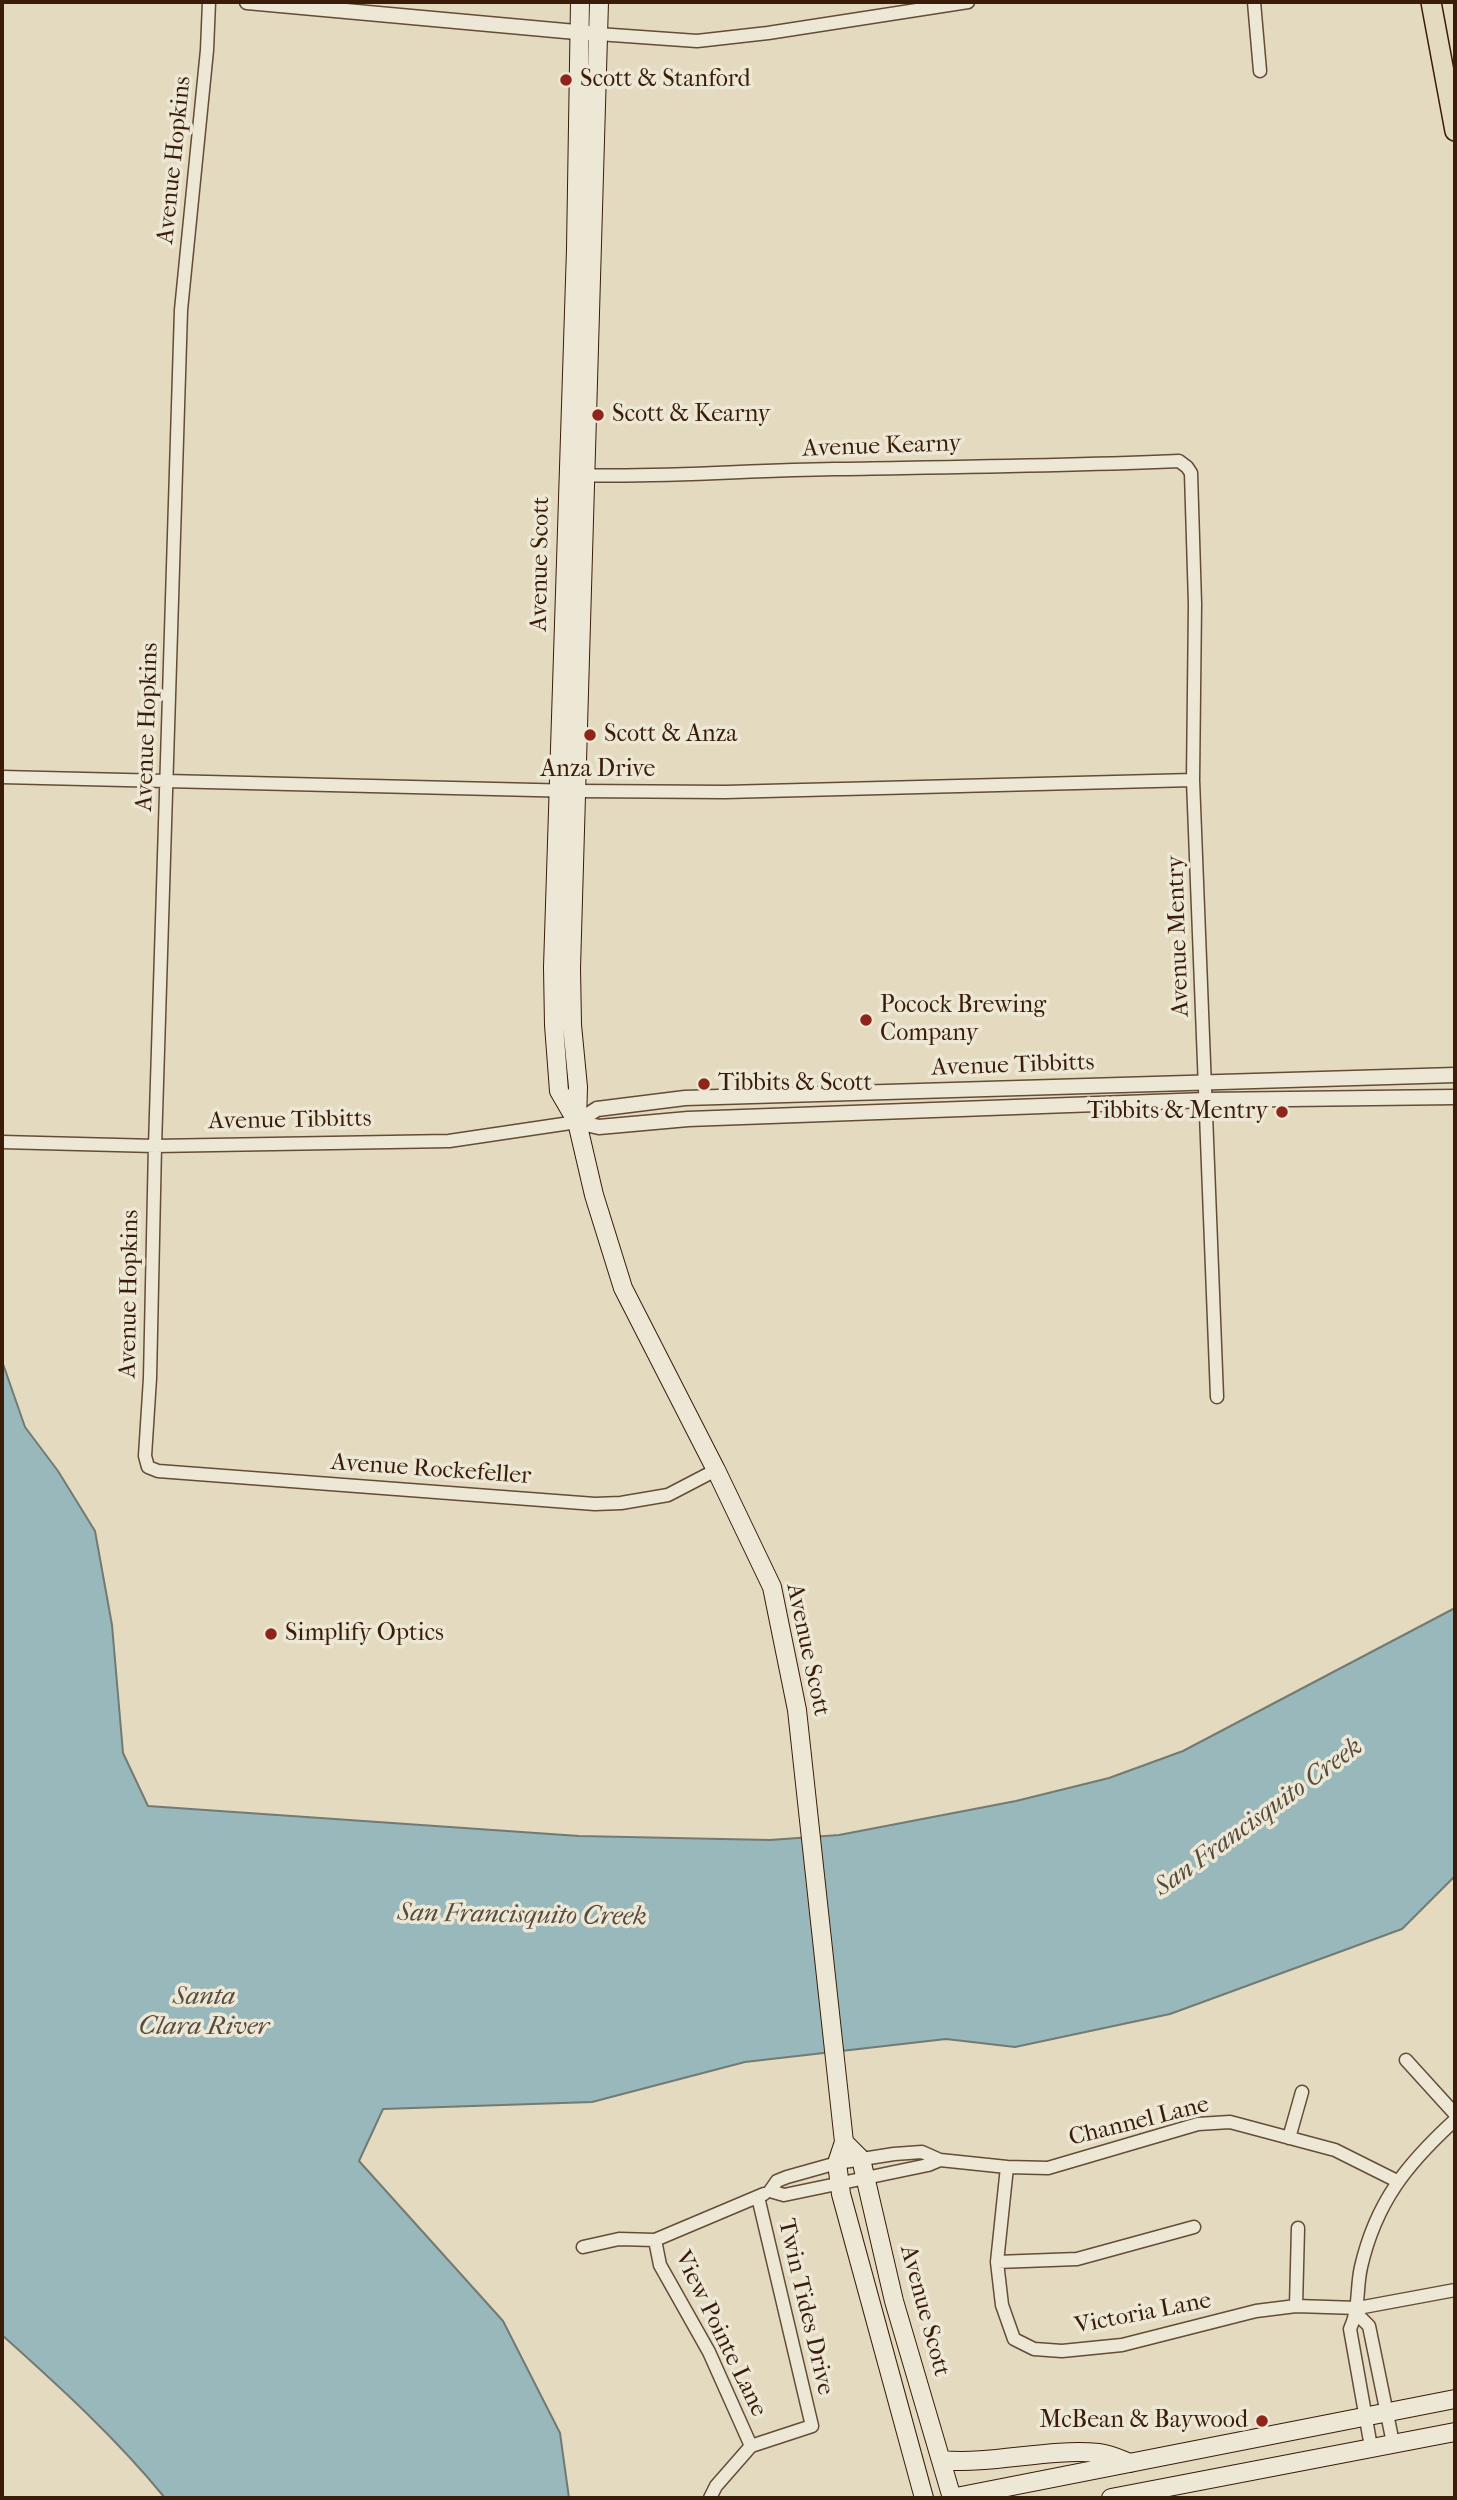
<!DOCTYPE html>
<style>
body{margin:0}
#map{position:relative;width:1457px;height:2500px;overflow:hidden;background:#e3dabf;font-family:"IM FELL French Canon",serif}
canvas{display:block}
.frame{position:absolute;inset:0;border:4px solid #3a1c08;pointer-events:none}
</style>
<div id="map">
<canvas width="1457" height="2500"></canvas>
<div class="frame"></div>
</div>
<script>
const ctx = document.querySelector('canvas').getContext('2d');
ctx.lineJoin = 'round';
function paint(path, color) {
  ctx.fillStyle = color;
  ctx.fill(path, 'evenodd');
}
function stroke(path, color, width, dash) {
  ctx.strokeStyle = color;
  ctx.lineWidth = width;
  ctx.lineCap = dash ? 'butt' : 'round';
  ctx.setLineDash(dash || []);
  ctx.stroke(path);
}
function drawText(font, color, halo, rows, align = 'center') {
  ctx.font = font + ' "IM FELL French Canon",serif';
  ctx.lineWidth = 7;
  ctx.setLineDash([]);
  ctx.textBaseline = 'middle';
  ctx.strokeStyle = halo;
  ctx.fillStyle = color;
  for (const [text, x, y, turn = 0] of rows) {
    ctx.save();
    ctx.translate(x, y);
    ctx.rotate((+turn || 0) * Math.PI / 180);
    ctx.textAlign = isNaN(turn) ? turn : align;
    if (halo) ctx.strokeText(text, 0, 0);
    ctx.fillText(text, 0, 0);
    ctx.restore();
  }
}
const water = new Path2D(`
 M2,1361L25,1427L58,1471L95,1531L112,1625L123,1753L148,1806L579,1836L770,1840L839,1835L1016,1801L1109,1778L1183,1751L1455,1608V1876L1402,1929L1170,2014L1015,2047L946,2039L745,2062L592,2102L383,2109L359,2161L503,2321L560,2433L569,2498H165C116,2438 60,2387 2,2335Z`);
paint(water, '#99b8bb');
stroke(water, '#737a73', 2);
const minor = new Path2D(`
 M209,2L207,50L181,310L155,1146L150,1378L145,1456L148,1467L158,1471L595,1504L621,1503L668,1495L716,1470
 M1254,2L1260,71
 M598,34L697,41L768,33L968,2
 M579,475C664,478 749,470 834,469C949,467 1064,466 1179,461L1187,467L1191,473L1195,604L1193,780L1217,1397
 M2,777L576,791L725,792L1193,780
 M2,1142L155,1146L449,1141L577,1122
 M1406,2060L1455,2114
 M1289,2138L1302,2092
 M940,2160L928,2165L784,2195L770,2191L777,2181L787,2177L837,2163L894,2154L922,2152L940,2160L1007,2167L1048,2168L1198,2124L1230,2122L1335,2150L1397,2181
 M1007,2167L997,2262L1002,2305L1014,2339L1034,2349L1062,2351L1122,2345L1256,2311L1296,2306L1358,2308L1455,2290
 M655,2240L660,2265L709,2352L751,2446
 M583,2247L619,2239L655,2240L764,2194
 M997,2262L1077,2259L1194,2227
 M1296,2306L1298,2228
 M1357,2314L1369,2326L1393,2443
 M1371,2447L1350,2329C1360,2308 1356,2289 1361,2267C1376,2202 1407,2164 1455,2120
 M710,2498L716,2486L751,2446L812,2426L758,2197`);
const tertiary = new Path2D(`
 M247,2L598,34
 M577,1122L597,1109L685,1098L1455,1075
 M577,1122L599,1127L688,1119L1206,1100L1455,1097`);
const secondary = new Path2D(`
 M599,2L571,968L572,1025L578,1087L577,1122L594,1195L623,1288L716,1470L772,1587L797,1710L844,2142L837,2163L841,2194L924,2498
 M577,1122L559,1091L554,1025L553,967L576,249L580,2
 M844,2142L861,2159L894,2301L952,2498
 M941,2460C993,2465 1046,2448 1099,2453C1109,2454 1120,2459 1130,2463
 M951,2498L1455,2399
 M1111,2498L1455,2432`);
const primary = new Path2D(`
 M1431,2L1455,131`);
stroke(minor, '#644c36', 15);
stroke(tertiary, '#644c36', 17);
stroke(secondary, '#3a1c08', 20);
stroke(primary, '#3a1c08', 22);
stroke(minor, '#ede7d5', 12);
stroke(tertiary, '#ede7d5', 14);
stroke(secondary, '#ede7d5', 18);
stroke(primary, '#e3dabf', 19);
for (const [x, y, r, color] of [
 [566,80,7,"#8f2418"],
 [598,415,7,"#8f2418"],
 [590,735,7,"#8f2418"],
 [866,1020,7,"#8f2418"],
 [704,1084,7,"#8f2418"],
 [1282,1112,7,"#8f2418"],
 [271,1634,7,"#8f2418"],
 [1262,2421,7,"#8f2418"]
]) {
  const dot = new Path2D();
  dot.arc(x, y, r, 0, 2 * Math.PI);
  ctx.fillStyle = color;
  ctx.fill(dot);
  stroke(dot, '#ede7d5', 2.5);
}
drawText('24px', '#3a1c08', '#ede7d5', [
 ["Scott & Stanford",580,80],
 ["Scott & Kearny",612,415],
 ["Scott & Anza",604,735],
 ["Pocock Brewing",880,1006],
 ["Company",880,1034],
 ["Tibbits & Scott",718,1084],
 ["Tibbits & Mentry",1268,1112,"right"],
 ["Simplify Optics",285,1634],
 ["McBean & Baywood",1248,2421,"right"]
], 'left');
drawText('24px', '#3a1c08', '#ede7d5', [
 ["Avenue Hopkins",175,160,-84],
 ["Avenue Kearny",882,447,-2],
 ["Avenue Scott",541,564,-89],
 ["Avenue Hopkins",148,727,-88],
 ["Anza Drive",598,770],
 ["Avenue Mentry",1179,936,-92],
 ["Avenue Tibbitts",1013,1066,-2],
 ["Avenue Tibbitts",290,1121,-1],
 ["Avenue Hopkins",130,1294,-89],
 ["Avenue Rockefeller",431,1470,4],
 ["Avenue Scott",807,1650,78],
 ["Channel Lane",1139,2122,-14],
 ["Twin Tides Drive",805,2307,77],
 ["Avenue Scott",924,2311,75],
 ["Victoria Lane",1143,2314,-11],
 ["View Pointe Lane",720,2334,64]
]);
drawText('italic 26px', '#564b3e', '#ede7d5', [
 ["San Francisquito Creek",1259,1818,-36],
 ["San Francisquito Creek",522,1916,1],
 ["Santa",204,1998],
 ["Clara River",204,2028]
]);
</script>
